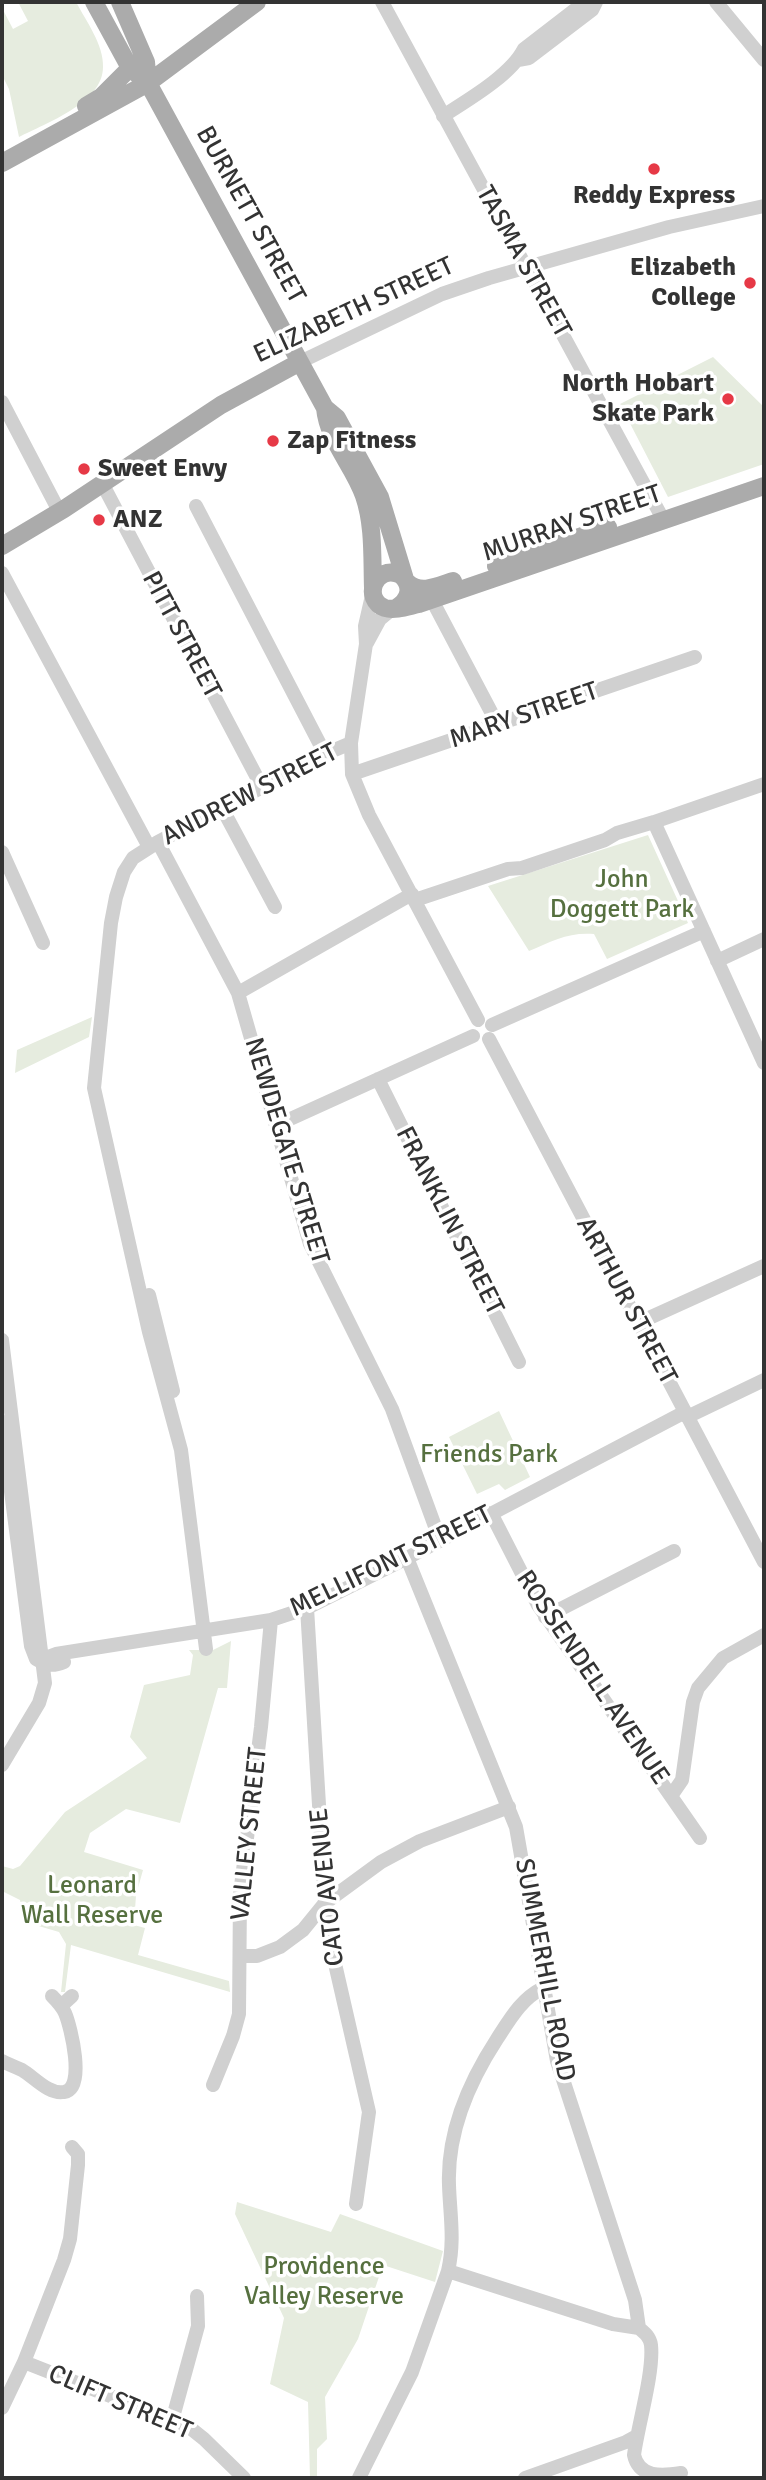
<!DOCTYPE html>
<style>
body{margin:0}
#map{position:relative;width:766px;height:2480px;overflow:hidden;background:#fff;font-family:Signika,sans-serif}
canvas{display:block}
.frame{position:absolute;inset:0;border:4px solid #333;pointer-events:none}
</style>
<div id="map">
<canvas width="766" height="2480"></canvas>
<div class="frame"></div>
</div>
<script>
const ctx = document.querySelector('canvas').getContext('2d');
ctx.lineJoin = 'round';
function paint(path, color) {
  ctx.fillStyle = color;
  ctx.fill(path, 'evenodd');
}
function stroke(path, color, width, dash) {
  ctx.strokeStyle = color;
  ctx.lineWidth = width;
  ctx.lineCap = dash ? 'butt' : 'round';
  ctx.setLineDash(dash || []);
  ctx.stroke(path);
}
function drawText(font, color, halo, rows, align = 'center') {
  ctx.font = font + ' Signika,sans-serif';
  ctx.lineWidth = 7;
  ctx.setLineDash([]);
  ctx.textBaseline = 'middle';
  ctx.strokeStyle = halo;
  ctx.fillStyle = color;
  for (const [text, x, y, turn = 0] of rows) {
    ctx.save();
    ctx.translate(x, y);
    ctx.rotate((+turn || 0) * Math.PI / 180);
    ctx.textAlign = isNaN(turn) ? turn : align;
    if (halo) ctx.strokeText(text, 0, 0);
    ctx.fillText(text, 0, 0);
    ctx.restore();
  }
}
paint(new Path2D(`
 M18,2H76C86,21 104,45 103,67C103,103 46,123 19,137L9,89L2,75V8L13,29L28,21Z
 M713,357L764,407V464L668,497L620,404Z
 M648,835L688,923L607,959L594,934C568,932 553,941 529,951L488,886Z
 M92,1017L89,1037L15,1073L17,1050Z
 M499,1411L530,1477L505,1490L499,1484L477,1494L449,1437Z
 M231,1641L227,1688H218L180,1823L126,1809L90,1833L84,1852L143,1870L136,1895L134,1925L145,1928L138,1955L229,1981L230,1992L71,1945L65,1992H61L66,1944L59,1932L25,1922L20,1900L2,1891V1866L13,1869L20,1866L65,1812L147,1758L130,1737L144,1685L190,1675L193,1655L189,1650H213Z
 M237,2202L331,2232L340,2214L443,2251L435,2282L383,2265L358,2339L325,2397L327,2439L317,2449V2478H310L308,2402L270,2384L284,2318L235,2214Z`), '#e6ecdf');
stroke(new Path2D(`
 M382,2L664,521
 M716,2L764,60
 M518,60L529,58L592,10L596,2
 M443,116C468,100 511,75 524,49L585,2
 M300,362L442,294L489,278L669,227L764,206
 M2,402L59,511
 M102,483L262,787
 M196,506L325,754
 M2,573L149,847
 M373,591L365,626L366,644L351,743L352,774L369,815L478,1020
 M432,600L498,725
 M367,643L380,619L392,609
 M352,774L695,657
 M222,808L275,907
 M654,822L764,1063
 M158,842L238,993L310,1244L392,1409L440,1540
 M2,852L43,943
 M415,900L508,869L522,868L605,840L617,833L654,822L764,784
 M717,961L764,939
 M238,993L412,894
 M492,1025L704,931
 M489,1039L764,1562
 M378,1079L519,1362
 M277,1125L473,1036
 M149,1295L173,1391
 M638,1323L764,1266
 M2,1340L45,1683L39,1703L2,1765
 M687,1417L764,1380
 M2,1422L31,1646L36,1659C46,1665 52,1667 64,1662
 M491,1513L538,1605L700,1838
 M407,1558L516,1827L557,2061L635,2300L639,2328C645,2333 650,2337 651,2345C654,2372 638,2425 634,2455C639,2478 662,2476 681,2473
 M307,1608L325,1903L333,1955L369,2112L356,2204
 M545,1617L674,1551
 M206,1649L181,1450L149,1332L94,1088L111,923L116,897L124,872L133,858L158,842L325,754L351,743
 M43,1663L48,1657L56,1654L271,1620L307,1608L407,1558L685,1412
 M671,1796L682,1780L693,1702L698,1688L723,1658L764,1635
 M241,1956H257L280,1947L303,1930L325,1903L381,1862L420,1841L509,1807
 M543,1988C521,1999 510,2019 497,2039C469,2082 447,2133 449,2185C450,2215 455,2241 448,2271L613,2324L639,2328
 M61,2006L72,1996
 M2,2061C8,2064 15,2067 22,2070C34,2077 49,2095 64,2092C86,2089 71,2027 65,2013C62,2006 57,2001 52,1996
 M213,2085L233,2036L239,2014L240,1894L261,1727L271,1620
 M24,2362L189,2427L204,2439L244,2478
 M2,2408L24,2362L64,2260L70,2239L78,2165V2154L72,2147
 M172,2421L198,2326L197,2296
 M359,2478L412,2372L448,2271
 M525,2478L626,2442L637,2436`), '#d0d0d0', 14);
stroke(new Path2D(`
 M94,2L130,68L148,83L325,408C328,441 354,466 364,496C374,525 372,558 373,588
 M120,2L146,62L148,83
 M86,106L101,97L130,68
 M2,163L148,83L257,2
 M325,408L337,418L380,497L405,579
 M2,546L64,509L221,405L300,362
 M496,566L608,527
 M407,582C420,595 438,586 453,581
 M396,608C410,600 413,586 401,575C374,563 362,600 385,608C395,611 409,606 419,604L764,486`), '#ababab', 18);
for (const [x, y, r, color] of [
 [654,169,7,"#e63946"],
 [750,283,7,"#e63946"],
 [728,399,7,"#e63946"],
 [273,441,7,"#e63946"],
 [84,469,7,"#e63946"],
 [99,520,7,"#e63946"]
]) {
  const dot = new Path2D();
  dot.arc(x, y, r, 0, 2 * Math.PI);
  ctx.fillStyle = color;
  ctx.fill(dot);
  stroke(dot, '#fff', 2.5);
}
drawText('bold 26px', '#333', '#fff', [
 ["Reddy Express",654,196,"center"],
 ["Elizabeth",736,268,"right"],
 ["College",736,298,"right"],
 ["North Hobart",714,384,"right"],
 ["Skate Park",714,414,"right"],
 ["Zap Fitness",287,441],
 ["Sweet Envy",98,469],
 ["ANZ",113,520]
], 'left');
drawText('26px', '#333', '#fff', [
 ["BURNETT STREET",250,215,61],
 ["TASMA STREET",523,262,61],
 ["ELIZABETH STREET",354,311,-25],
 ["MURRAY STREET",572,524,-19],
 ["PITT STREET",181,635,62],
 ["MARY STREET",524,716,-19],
 ["ANDREW STREET",250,795,-27],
 ["NEWDEGATE STREET",286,1151,73],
 ["FRANKLIN STREET",449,1221,63],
 ["ARTHUR STREET",626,1301,62],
 ["MELLIFONT STREET",391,1562,-26],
 ["ROSSENDELL AVENUE",592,1678,56],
 ["VALLEY STREET",250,1834,-84],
 ["CATO AVENUE",328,1887,-96],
 ["SUMMERHILL ROAD",544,1970,79],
 ["CLIFT STREET",120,2403,23]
]);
drawText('26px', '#56703f', '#fff', [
 ["John",622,880],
 ["Doggett Park",622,910],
 ["Friends Park",489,1455],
 ["Leonard",92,1886],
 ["Wall Reserve",92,1916],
 ["Providence",324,2267],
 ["Valley Reserve",324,2297]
]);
</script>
